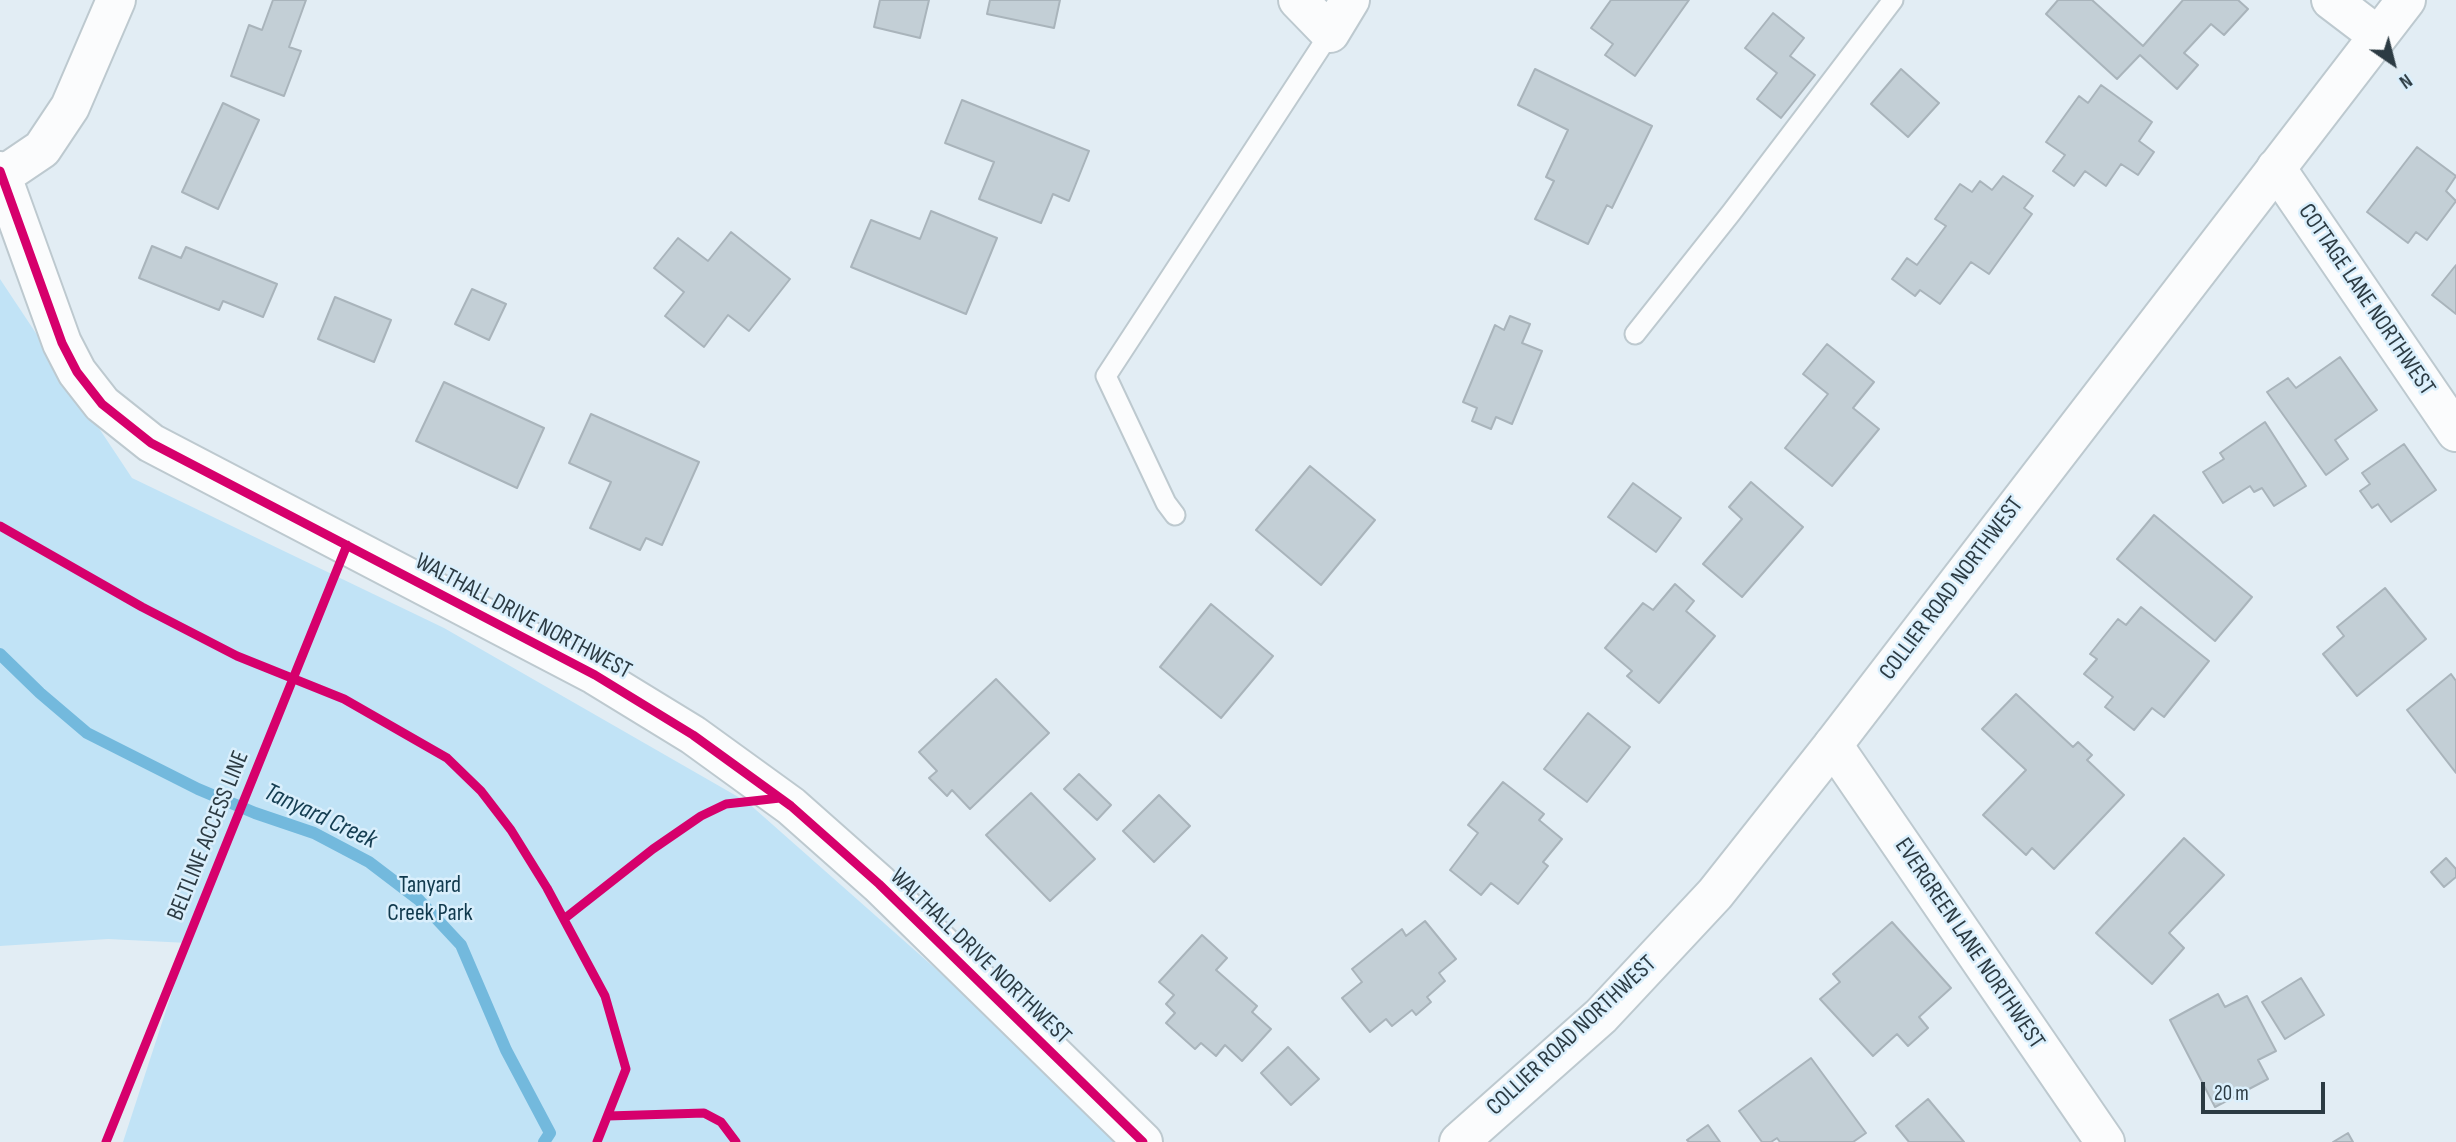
<!DOCTYPE html>
<style>
body{margin:0}
#map{position:relative;width:2456px;height:1142px;overflow:hidden;background:#e2edf4;font-family:"Sofia Sans Condensed",sans-serif}
canvas{display:block}
.north{position:absolute;left:2358px;top:28px;width:70px;height:70px;-webkit-text-stroke:5px #daeffc;paint-order:stroke;rotate:145deg;font-size:19px;font-weight:700;line-height:28px;text-align:center;color:#2c3b43}
.north::after{content:'';display:block;margin:auto;width:24px;height:32px;background:#2c3b43;clip-path:polygon(50% 0,100% 100%,50% 72%,0 100%)}
.scale{position:absolute;left:2201px;top:1082px;width:124px;height:32px;box-sizing:border-box;border:4px solid #2c3b43;border-top:0;padding-left:9px;font-size:21px;line-height:24px;white-space:nowrap;color:#2c3b43;-webkit-text-stroke:5px #daeffc;paint-order:stroke}
</style>
<div id="map">
<canvas width="2456" height="1142"></canvas>
<div class="north">N</div>
<div class="scale">20 m</div>
</div>
<script>
const ctx = document.querySelector('canvas').getContext('2d');
ctx.lineJoin = 'round';
function paint(path, color) {
  ctx.fillStyle = color;
  ctx.fill(path, 'evenodd');
}
function stroke(path, color, width, dash) {
  ctx.strokeStyle = color;
  ctx.lineWidth = width;
  ctx.lineCap = dash ? 'butt' : 'round';
  ctx.setLineDash(dash || []);
  ctx.stroke(path);
}
function drawText(font, color, halo, rows, align = 'center') {
  ctx.font = font + ' "Sofia Sans Condensed",sans-serif';
  ctx.lineWidth = 5;
  ctx.setLineDash([]);
  ctx.textBaseline = 'middle';
  ctx.strokeStyle = halo;
  ctx.fillStyle = color;
  for (const [text, x, y, turn = 0] of rows) {
    ctx.save();
    ctx.translate(x, y);
    ctx.rotate((+turn || 0) * Math.PI / 180);
    ctx.textAlign = isNaN(turn) ? turn : align;
    if (halo) ctx.strokeText(text, 0, 0);
    ctx.fillText(text, 0, 0);
    ctx.restore();
  }
}
paint(new Path2D(`
 M0,279L132,478L444,628L747,802L962,992L1120,1142H123L188,943L108,939L0,946Z`), '#c1e3f6');
stroke(new Path2D(`
 M0,654L40,693L87,733L198,789L255,813L314,833L369,862L419,900L461,945L506,1050L550,1133L544,1142`), '#73b9dd', 12);
const building = new Path2D(`
 M273,0H306L289,47L301,51L284,96L231,76L249,25L262,30Z
 M880,0H929L920,38L874,27Z
 M990,0H1060L1054,28L987,14Z
 M1611,0H1689L1635,76L1605,55L1613,44L1591,28Z
 M2058,0H2092L2143,46L2183,0H2238L2248,9L2224,35L2211,24L2184,53L2198,65L2177,89L2140,55L2117,79L2046,14Z
 M1773,13L1804,38L1790,56L1815,75L1781,118L1757,99L1777,73L1745,48Z
 M1535,69L1652,126L1612,208L1607,205L1588,244L1535,219L1554,181L1546,177L1568,130L1518,105Z
 M1901,69L1939,103L1908,137L1871,104Z
 M2101,85L2152,122L2139,141L2154,152L2138,175L2121,164L2106,186L2085,171L2074,186L2053,171L2065,155L2046,142L2079,96L2088,103Z
 M962,100L1089,151L1069,201L1053,194L1041,223L979,199L994,162L945,143Z
 M223,103L259,120L218,209L182,192Z
 M2417,147L2456,176L2446,191L2456,201L2427,240L2416,232L2408,243L2367,212Z
 M2003,176L2033,196L2024,208L2032,214L1989,274L1971,262L1940,304L1920,290L1915,296L1892,279L1907,258L1917,265L1946,226L1935,219L1960,184L1972,192L1980,181L1992,190Z
 M931,211L997,238L966,314L851,267L871,220L920,239Z
 M731,232L790,279L749,331L728,315L704,347L665,316L684,292L654,268L678,238L708,261Z
 M152,246L181,258L186,247L277,284L263,317L223,301L219,310L139,278Z
 M2456,265V314L2432,295Z
 M472,289L506,304L489,340L455,324Z
 M335,297L391,320L374,362L318,339Z
 M1510,316L1530,324L1522,343L1542,351L1512,424L1496,417L1491,429L1472,421L1477,408L1463,402L1495,325L1504,330Z
 M1827,344L1874,382L1853,408L1879,429L1832,486L1785,448L1828,394L1803,374Z
 M2340,357L2377,410L2335,440L2348,459L2326,475L2267,392L2288,378L2296,388Z
 M444,382L544,428L517,488L416,441Z
 M591,414L699,462L662,545L646,538L640,550L590,528L611,482L569,463Z
 M2265,422L2306,486L2274,506L2262,488L2254,492L2250,486L2223,503L2203,472L2224,459L2220,453Z
 M2404,444L2436,490L2391,522L2378,504L2372,508L2360,491L2370,484L2362,473Z
 M1310,466L1375,520L1321,585L1256,530Z
 M1751,482L1803,527L1742,597L1703,564L1742,519L1729,507Z
 M1633,483L1681,518L1656,552L1608,517Z
 M2154,515L2252,597L2215,641L2117,559Z
 M1675,584L1694,601L1686,611L1715,636L1659,703L1627,676L1632,671L1605,648L1643,603L1653,610Z
 M2385,588L2426,639L2357,696L2323,654L2344,636L2337,627Z
 M1211,604L1273,656L1221,718L1160,667Z
 M2141,607L2209,661L2164,717L2152,708L2134,730L2105,707L2113,697L2084,674L2097,659L2090,654L2118,619L2126,625Z
 M2451,674L2456,681V773L2407,710Z
 M996,679L1049,733L970,809L952,790L947,796L929,778L937,771L919,752Z
 M2016,694L2073,747L2078,742L2092,755L2087,760L2124,795L2054,869L2032,848L2026,855L1983,815L2026,770L1982,729Z
 M1588,713L1630,747L1587,802L1544,769Z
 M1079,774L1111,805L1097,820L1064,789Z
 M1503,782L1544,814L1539,820L1562,839L1543,862L1548,866L1518,904L1491,883L1481,895L1450,870L1478,833L1468,825Z
 M1031,793L1095,859L1050,901L986,835Z
 M1159,795L1190,826L1154,862L1123,831Z
 M2184,838L2224,875L2169,933L2184,948L2152,984L2096,933Z
 M2446,858L2456,869V877L2444,887L2431,872Z
 M1425,921L1456,959L1439,973L1445,981L1427,997L1431,1002L1416,1015L1412,1010L1392,1026L1386,1019L1370,1032L1342,998L1362,982L1352,969L1402,929L1406,936Z
 M1892,922L1951,988L1919,1017L1928,1028L1908,1046L1897,1034L1873,1056L1820,999L1840,982L1833,974Z
 M1202,935L1227,958L1216,970L1257,1006L1252,1012L1271,1029L1242,1061L1225,1045L1216,1056L1201,1043L1195,1049L1166,1023L1175,1013L1166,1004L1174,995L1159,982Z
 M2301,978L2324,1015L2285,1039L2262,1002Z
 M2218,994L2225,1007L2247,996L2276,1051L2258,1060L2268,1079L2215,1107L2170,1020Z
 M1288,1047L1319,1079L1291,1105L1261,1073Z
 M1811,1058L1866,1133L1853,1142H1780L1777,1138L1771,1142H1762L1739,1111Z
 M1928,1099L1964,1142H1909L1896,1126Z
 M1708,1125L1720,1142H1689L1687,1140Z
 M2348,1133L2353,1142H2333Z`);
paint(building, '#c3cfd6');
stroke(building, '#a9b4bb', 2);
const lane = new Path2D(`
 M1635,334L1731,213L1893,0
 M1175,515L1166,503L1106,376L1330,33`);
const street = new Path2D(`
 M1298,0L1330,33L1350,0
 M2331,0L2377,35
 M2276,168L2456,432
 M0,171L62,343L77,372L102,404L151,443L595,675L693,735L791,806L879,884L1143,1142
 M2,176L42,149L70,107L116,0
 M1833,745L2105,1142`);
const secondary = new Path2D(`
 M1459,1142L1601,1016L1715,894L1833,745L2406,0`);
stroke(lane, '#bdc9cf', 23);
stroke(street, '#bdc9cf', 42);
stroke(secondary, '#bdc9cf', 42);
stroke(lane, '#fbfcfd', 19);
stroke(street, '#fbfcfd', 38);
stroke(secondary, '#fbfcfd', 38);
stroke(new Path2D(`
 M0,171L62,343L77,372L102,404L151,443L595,675L693,735L791,806L879,884L1143,1142
 M0,526L142,607L237,656L344,699L447,758L481,791L511,830L547,888L605,996L626,1069L597,1142
 M564,919L653,849L701,816L726,804L780,798
 M608,1116L704,1113L721,1122L736,1142
 M106,1142L347,545`), '#d6006c', 9);
drawText('24px', '#2c3b43', '#daeffc', [
 ["COTTAGE LANE NORTHWEST",2366,300,56],
 ["COLLIER ROAD NORTHWEST",1952,589,-53],
 ["WALTHALL DRIVE NORTHWEST",523,617,28],
 ["BELTLINE ACCESS LINE",209,836,-68],
 ["EVERGREEN LANE NORTHWEST",1969,944,56],
 ["WALTHALL DRIVE NORTHWEST",980,957,44],
 ["COLLIER ROAD NORTHWEST",1572,1036,-43]
]);
drawText('24px', '#10394d', '#daeffc', [
 ["Tanyard",430,886],
 ["Creek Park",430,914]
]);
drawText('italic 26px', '#143d51', '#daeffc', [
 ["Tanyard Creek",320,817,25]
]);
</script>
